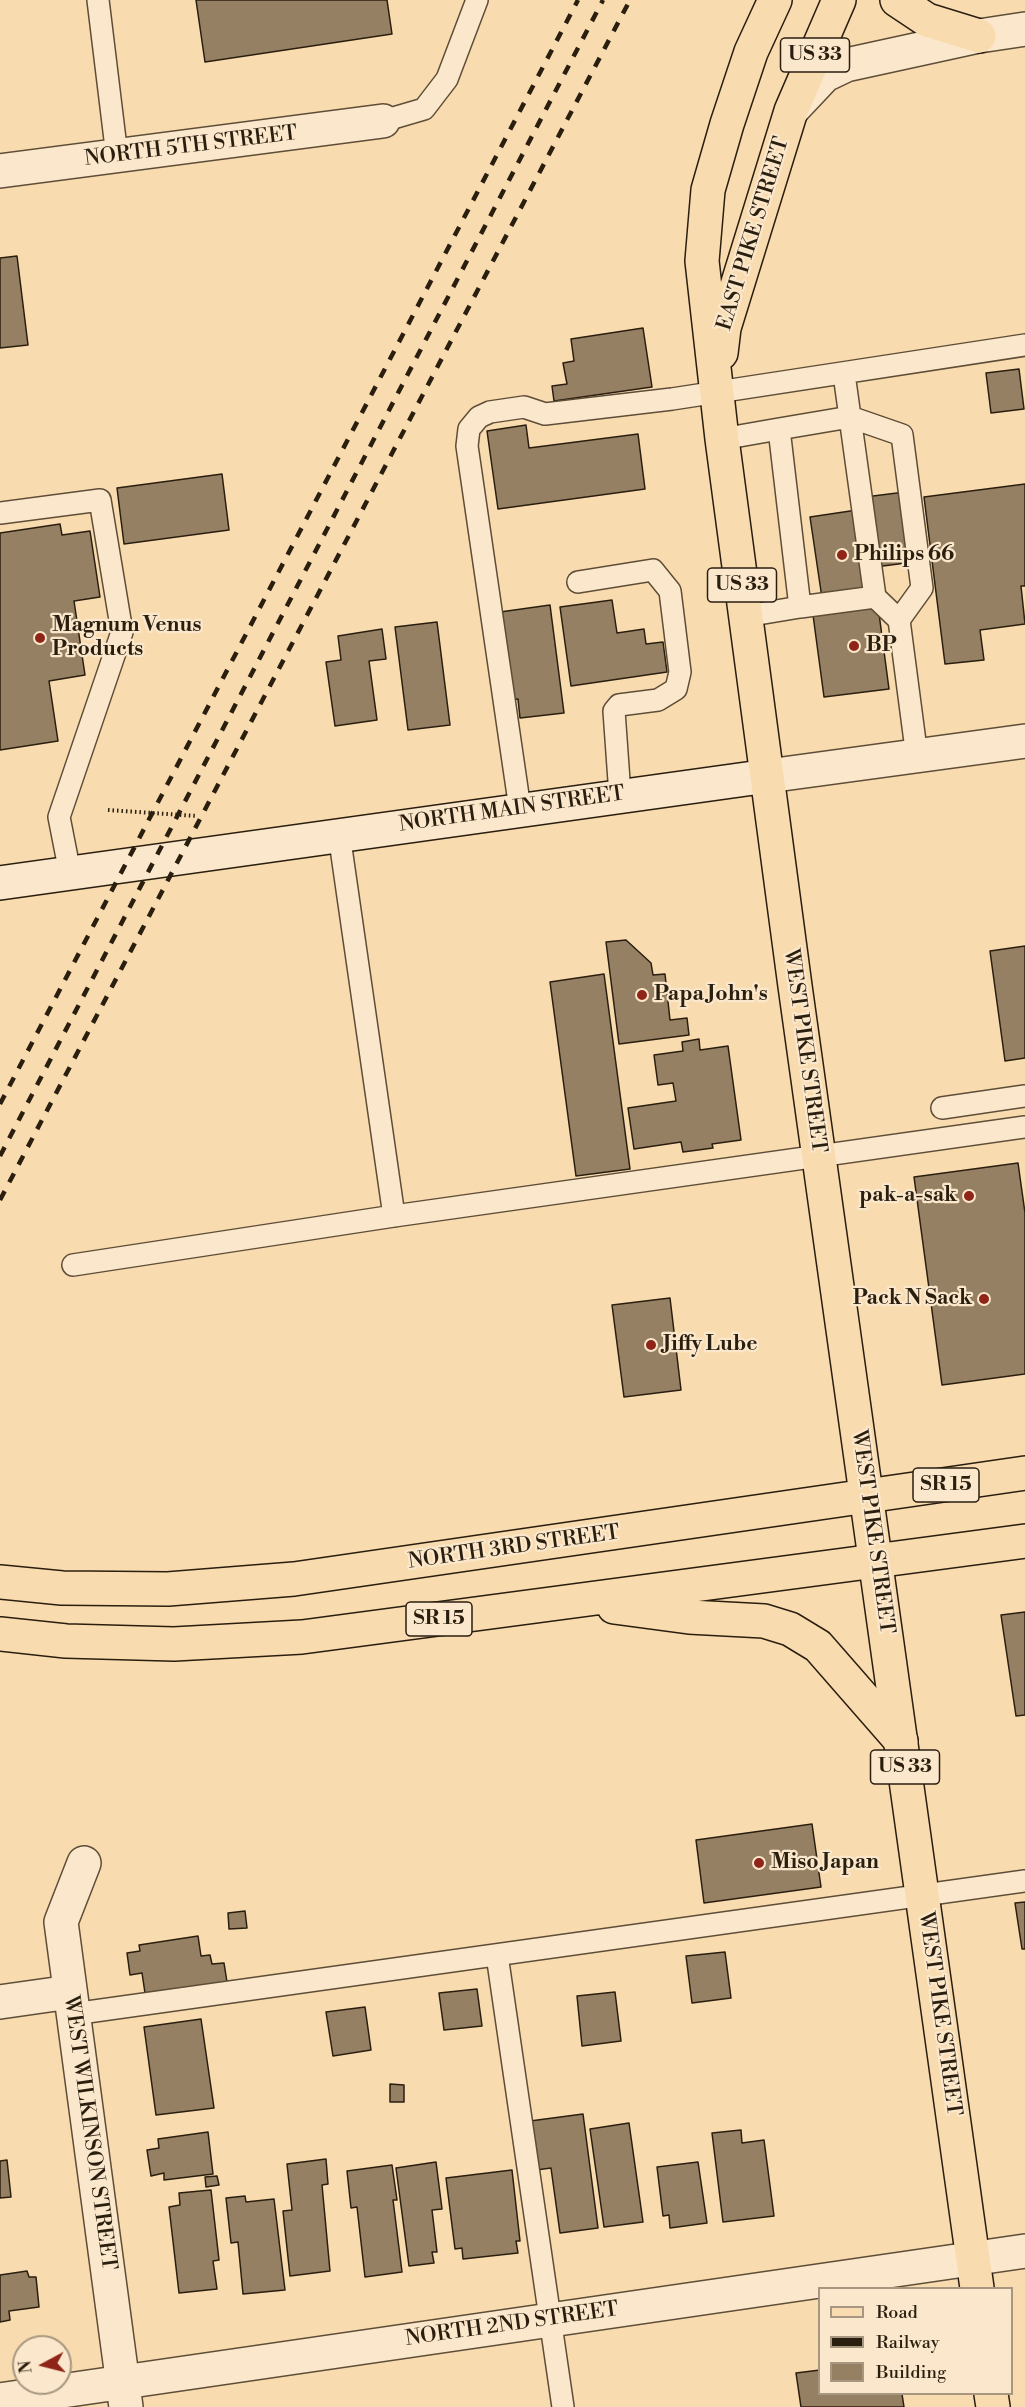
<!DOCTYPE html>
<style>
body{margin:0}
#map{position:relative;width:1025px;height:2407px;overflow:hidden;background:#f9dbb0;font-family:"Libre Bodoni",serif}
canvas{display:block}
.legend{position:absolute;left:818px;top:2287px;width:195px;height:108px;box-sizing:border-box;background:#fbe8cc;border:2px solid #a79780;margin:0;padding:8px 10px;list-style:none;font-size:18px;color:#2a1e0f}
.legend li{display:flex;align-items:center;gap:12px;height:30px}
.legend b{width:30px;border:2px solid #a79780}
.north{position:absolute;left:12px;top:2335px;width:60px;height:60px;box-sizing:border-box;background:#fbe8cc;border:2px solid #a79780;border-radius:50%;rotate:263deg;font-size:16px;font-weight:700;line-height:24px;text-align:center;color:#2a1e0f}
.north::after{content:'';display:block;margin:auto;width:21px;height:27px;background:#8f2418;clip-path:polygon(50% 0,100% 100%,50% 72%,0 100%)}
</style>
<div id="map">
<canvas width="1025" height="2407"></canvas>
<ul class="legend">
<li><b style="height:8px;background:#f9dbb0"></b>Road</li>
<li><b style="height:8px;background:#2a1e0f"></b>Railway</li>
<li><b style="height:16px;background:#968063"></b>Building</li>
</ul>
<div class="north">N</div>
</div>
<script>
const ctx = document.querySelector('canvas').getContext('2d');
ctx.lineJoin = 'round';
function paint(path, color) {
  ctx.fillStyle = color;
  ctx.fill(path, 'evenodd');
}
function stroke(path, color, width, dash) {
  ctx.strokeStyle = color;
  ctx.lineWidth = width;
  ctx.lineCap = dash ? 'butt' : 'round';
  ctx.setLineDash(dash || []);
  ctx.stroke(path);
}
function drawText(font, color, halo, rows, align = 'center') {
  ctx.font = font + ' "Libre Bodoni",serif';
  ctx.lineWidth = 4.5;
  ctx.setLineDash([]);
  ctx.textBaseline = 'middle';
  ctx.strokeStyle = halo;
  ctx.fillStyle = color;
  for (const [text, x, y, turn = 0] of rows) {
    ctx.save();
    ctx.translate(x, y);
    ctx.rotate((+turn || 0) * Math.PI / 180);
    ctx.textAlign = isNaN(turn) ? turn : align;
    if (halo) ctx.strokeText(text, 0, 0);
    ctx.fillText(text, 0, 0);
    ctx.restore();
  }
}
const building = new Path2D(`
 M196,0H387L392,34L205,62Z
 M17,256L28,345L0,348V258Z
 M643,328L652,387L554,401L552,386L567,384L563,363L574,361L571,339Z
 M1019,369L1024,409L991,413L986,373Z
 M526,425L529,448L638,434L645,489L498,509L487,431Z
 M222,474L229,530L124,544L117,488Z
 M1025,484V586H1021L1025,624L980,630L984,660L945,664L924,497Z
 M905,492L914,562L875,567L865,497Z
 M857,510L868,592L822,598L810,517Z
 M60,524L62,535L90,531L100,597L74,601L85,675L49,681L58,741L0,750V533Z
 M612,600L617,633L644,629L646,644L663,642L667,672L571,686L560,607Z
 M550,605L564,713L520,718L518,699L512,700L500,612Z
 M878,606L889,689L824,697L813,615Z
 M437,622L450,725L408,730L395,627Z
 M382,629L386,659L369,661L377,720L335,726L326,662L341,660L338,636Z
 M626,940L651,963L653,975L665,974L670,1020L687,1018L689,1035L619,1044L606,942Z
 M1025,946V1058L1005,1061L990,951Z
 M604,974L630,1169L576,1176L550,982Z
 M699,1039L700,1050L728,1046L741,1140L712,1144L713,1148L683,1152L681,1142L634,1149L628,1108L676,1101L673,1083L658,1085L654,1055L683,1051L682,1042Z
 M1018,1163L1025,1213V1374L942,1385L914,1177Z
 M670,1298L681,1390L624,1397L612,1305Z
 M1025,1612V1715L1016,1716L1001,1615Z
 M812,1824L821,1887L704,1903L696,1840Z
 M1025,1902V1949H1022L1015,1903Z
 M245,1911L247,1928L229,1929L228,1913Z
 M198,1936L201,1956L210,1955L212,1964L224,1963L227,1982L145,1993L142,1973L130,1975L127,1953L140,1951L139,1945Z
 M725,1952L731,1998L692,2003L686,1956Z
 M477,1989L482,2026L444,2030L439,1993Z
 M615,1992L621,2041L582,2046L577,1996Z
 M365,2007L371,2050L333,2056L326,2012Z
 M201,2019L214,2108L156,2115L144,2027Z
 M390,2084L404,2085V2102H390Z
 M583,2114L598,2228L560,2233L551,2168L536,2170L530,2121Z
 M629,2123L643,2222L604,2227L590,2129Z
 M741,2130L742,2143L764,2140L774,2216L723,2222L712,2133Z
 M208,2132L213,2174L164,2180V2173L151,2176L147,2150L159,2148L158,2139Z
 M326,2159L328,2184L322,2185L330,2271L290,2276L283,2211L292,2210L287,2164Z
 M7,2160L11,2197L0,2198V2161Z
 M436,2162L442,2209L432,2210L437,2252H432L434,2263L409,2266L396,2168Z
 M698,2162L707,2223L670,2228L669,2215L663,2216L657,2167Z
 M392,2165L397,2200H393L402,2272L365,2277L357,2207L351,2208L347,2171Z
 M512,2170L520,2241H516L518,2253L463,2259L462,2248L455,2249L446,2178Z
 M217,2176L219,2185L206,2187L205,2177Z
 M211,2190L219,2260L213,2261L217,2289L179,2293L169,2207L180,2205L179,2193Z
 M245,2196L246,2202L274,2199L285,2290L243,2294L238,2242L231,2243L226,2198Z
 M27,2271L29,2277H36L39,2307L9,2311L10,2320L0,2322V2275Z
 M820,2370V2394H902L904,2407H801L796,2373Z`);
paint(building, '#968063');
stroke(building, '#2a1e0f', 1.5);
const service = new Path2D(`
 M98,0L117,156
 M383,121L424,109L447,79L477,0
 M779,429L850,417L844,374
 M722,439L779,429L800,607L746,616
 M0,513L100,500L122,632L59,817L70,873
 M578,582L653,570L670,591L680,672L676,689L658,700L619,705L614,711L620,795
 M875,597L850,417L902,435L922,588L899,620L917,757
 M800,607L875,597L899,620
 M520,809L467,446L469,429L479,417L490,412L524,407L545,414L672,399L1025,345
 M339,834L394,1216
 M942,1108L1025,1096
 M73,1265L394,1216L1025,1127
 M497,1955L563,2407
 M73,2014L1025,1881`);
const minor = new Path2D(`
 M792,110L825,75L846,65L979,36L1025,29
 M0,171L383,121
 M84,1863L61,1922L126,2407
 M0,2002L70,1992
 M0,2400L1025,2251`);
const tertiary = new Path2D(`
 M768,776L1025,741`);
const secondary = new Path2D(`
 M0,883L768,776`);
const primary = new Path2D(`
 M0,1582L62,1588L168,1589L294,1579L1025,1473
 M614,1607L689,1617L764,1621L790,1629L818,1646L901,1741
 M0,1634L66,1641L174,1644L302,1637L1025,1541`);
const trunk = new Path2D(`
 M775,0L751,52L727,124L708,190L702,261L722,439L795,986L977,2288
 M897,0L927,20L979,36
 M721,353L724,328L791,111L839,0
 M991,2394L993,2407`);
stroke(service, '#5e4d37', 24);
stroke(minor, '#5e4d37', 36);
stroke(tertiary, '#5e4d37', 36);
stroke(secondary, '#2a1e0f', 36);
stroke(primary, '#2a1e0f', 36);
stroke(trunk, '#2a1e0f', 36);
stroke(new Path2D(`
 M108,810L197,816`), '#2a1e0f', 4, [1.5, 3]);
stroke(service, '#fbe8cc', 21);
stroke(minor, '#fbe8cc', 33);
stroke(tertiary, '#fbe8cc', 33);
stroke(secondary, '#fbe8cc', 33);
stroke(primary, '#f9dbb0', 33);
stroke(trunk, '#f9dbb0', 33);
stroke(new Path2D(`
 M0,1104L578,0
 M0,1156L603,0
 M0,1200L630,0`), '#2a1e0f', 4.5, [10, 10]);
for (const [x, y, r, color] of [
 [842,555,6,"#8f2418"],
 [40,638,6,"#8f2418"],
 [854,646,6,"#8f2418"],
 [642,995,6,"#8f2418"],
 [969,1196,6,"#8f2418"],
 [984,1299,6,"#8f2418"],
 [651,1345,6,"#8f2418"],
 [759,1863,6,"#8f2418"]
]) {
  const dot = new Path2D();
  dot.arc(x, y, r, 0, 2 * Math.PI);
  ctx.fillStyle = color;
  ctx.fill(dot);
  stroke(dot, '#fbe8cc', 2);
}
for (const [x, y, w] of [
 [815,55,69],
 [742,585,69],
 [946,1485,66],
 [439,1619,66],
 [905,1767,69]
]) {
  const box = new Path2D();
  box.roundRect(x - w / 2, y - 17, w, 34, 4.5);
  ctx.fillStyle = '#fbe8cc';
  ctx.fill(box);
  stroke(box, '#2a1e0f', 1.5);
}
drawText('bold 20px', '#2a1e0f', null, [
 ["US 33",815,55],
 ["US 33",742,585],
 ["SR 15",946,1485],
 ["SR 15",439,1619],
 ["US 33",905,1767]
]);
drawText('21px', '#2a1e0f', '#fbe8cc', [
 ["NORTH 5TH STREET",191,147,-7],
 ["EAST PIKE STREET",754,234,-73],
 ["NORTH MAIN STREET",512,810,-8],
 ["WEST PIKE STREET",804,1051,82],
 ["WEST PIKE STREET",872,1532,82],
 ["NORTH 3RD STREET",514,1548,-8],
 ["WEST PIKE STREET",939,2014,82],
 ["WEST WILKINSON STREET",89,2133,82],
 ["NORTH 2ND STREET",512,2325,-8]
]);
drawText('bold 21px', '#2a1e0f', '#fbe8cc', [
 ["Philips 66",854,555],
 ["Magnum Venus",52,626],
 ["Products",52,650],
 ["BP",866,646],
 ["Papa John's",654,995],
 ["pak-a-sak",957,1196,"right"],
 ["Pack N Sack",972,1299,"right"],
 ["Jiffy Lube",663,1345],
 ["Miso Japan",771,1863]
], 'left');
</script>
